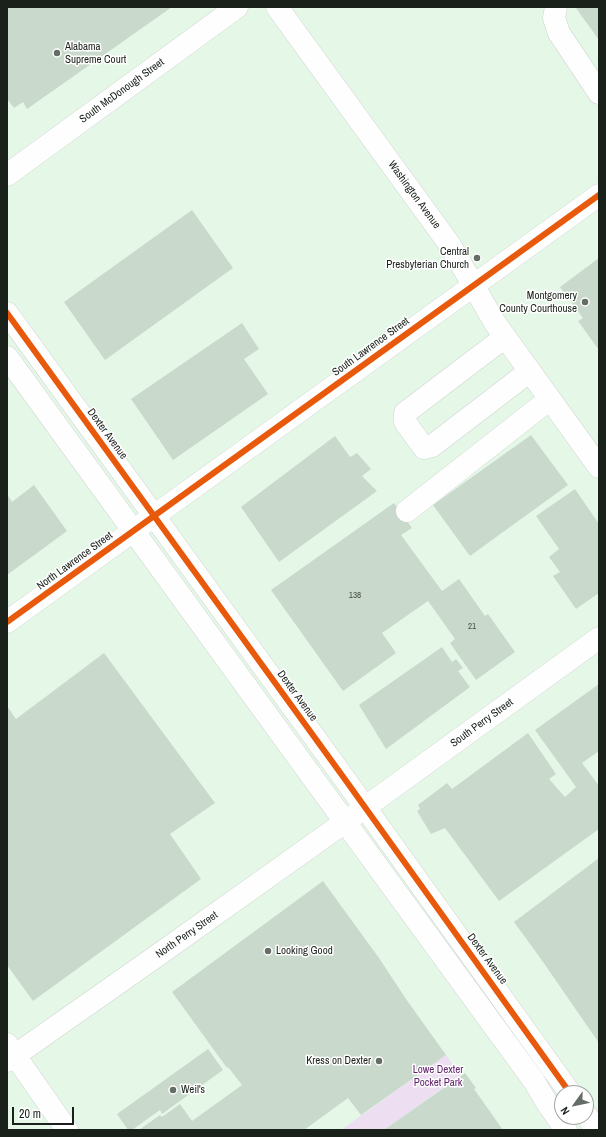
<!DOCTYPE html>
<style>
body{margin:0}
#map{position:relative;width:606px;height:1137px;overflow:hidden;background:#f2faf3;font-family:"Archivo Narrow",sans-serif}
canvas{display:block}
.frame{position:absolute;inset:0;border:8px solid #1a211b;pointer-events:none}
.north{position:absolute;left:554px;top:1085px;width:40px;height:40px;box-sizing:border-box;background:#fff;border:1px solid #a3a6a4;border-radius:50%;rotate:237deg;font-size:11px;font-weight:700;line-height:16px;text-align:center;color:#1a211b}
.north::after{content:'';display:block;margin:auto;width:14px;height:18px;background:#666d67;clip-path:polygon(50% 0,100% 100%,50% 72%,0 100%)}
.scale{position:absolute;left:12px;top:1107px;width:62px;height:18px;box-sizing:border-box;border:2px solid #1a211b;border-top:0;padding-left:5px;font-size:12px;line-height:14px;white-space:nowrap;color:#1a211b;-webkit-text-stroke:3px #fff;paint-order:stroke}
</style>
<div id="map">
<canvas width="606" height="1137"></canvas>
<div class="frame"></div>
<div class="north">N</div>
<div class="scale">20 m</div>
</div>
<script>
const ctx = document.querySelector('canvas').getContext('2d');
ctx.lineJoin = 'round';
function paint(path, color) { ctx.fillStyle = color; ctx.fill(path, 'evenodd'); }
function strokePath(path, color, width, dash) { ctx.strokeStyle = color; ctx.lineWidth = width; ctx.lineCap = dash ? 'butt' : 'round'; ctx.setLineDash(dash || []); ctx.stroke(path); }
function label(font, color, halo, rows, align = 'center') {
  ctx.font = font + ' "Archivo Narrow",sans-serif'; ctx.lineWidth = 3; ctx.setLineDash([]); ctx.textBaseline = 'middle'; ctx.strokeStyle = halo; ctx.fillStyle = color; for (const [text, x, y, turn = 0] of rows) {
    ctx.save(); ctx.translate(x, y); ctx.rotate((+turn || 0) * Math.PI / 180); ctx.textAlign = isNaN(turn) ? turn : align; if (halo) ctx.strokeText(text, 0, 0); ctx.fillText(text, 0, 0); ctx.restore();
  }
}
paint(new Path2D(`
 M 7,7 L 599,7 L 599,1130 L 7,1130 ZM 562,1093 L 586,1093 L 586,1117 L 562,1117 Z`), '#e5f8e8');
paint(new Path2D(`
 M 446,1055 L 461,1075 L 384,1130 L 341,1130 Z`), '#eddef1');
paint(new Path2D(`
 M 7,7 L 172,7 L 27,109 L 23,102 L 14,108 L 7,99 Z
 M 577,7 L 599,7 L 599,40 L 576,8 Z
 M 192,210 L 233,268 L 105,360 L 64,302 Z
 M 599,258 L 599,350 L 578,321 L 583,318 L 560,287 Z
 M 242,323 L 259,349 L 244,359 L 268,394 L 173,460 L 131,399 Z
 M 531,435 L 568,485 L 470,556 L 433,505 Z
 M 335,436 L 350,457 L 357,453 L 371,469 L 362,476 L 377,491 L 279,562 L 241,507 Z
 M 34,485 L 67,531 L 7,575 L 7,494 L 12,502 Z
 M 575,489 L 599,524 L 599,593 L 576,609 L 553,576 L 560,572 L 549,557 L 559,549 L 536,516 Z
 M 394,503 L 412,528 L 401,535 L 442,591 L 459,579 L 485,616 L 488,614 L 515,652 L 476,680 L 450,643 L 455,639 L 428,601 L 382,633 L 396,653 L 343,691 L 271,590 Z
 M 442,647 L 452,662 L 456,659 L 463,668 L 458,671 L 470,687 L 386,749 L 359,705 Z
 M 104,653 L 215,803 L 170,834 L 201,879 L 33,1001 L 7,965 L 7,706 L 16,719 Z
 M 599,684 L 599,751 L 582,763 L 599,786 L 599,829 L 499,901 L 445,828 L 431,834 L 417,811 L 420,809 L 418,805 L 447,783 L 452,789 L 528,733 L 556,774 L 549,779 L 565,797 L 576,787 L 535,730 Z
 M 599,858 L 599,1043 L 541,959 L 514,922 Z
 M 323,881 L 379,958 L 406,999 L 446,1055 L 361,1115 L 348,1098 L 304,1130 L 139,1130 L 160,1115 L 162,1117 L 180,1104 L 192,1121 L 242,1085 L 228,1067 L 227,1068 L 172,992 Z
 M 208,1049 L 223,1070 L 162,1114 L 160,1110 L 132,1130 L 128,1130 L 117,1114 Z
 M 465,1073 L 476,1088 L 474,1089 L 503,1130 L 384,1130 Z`), '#c9dacc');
const minor = new Path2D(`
 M 277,7 L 450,245 L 495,323 L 599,467
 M 556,7 L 554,18 L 559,33 L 599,93
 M 7,175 L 237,7
 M 7,313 L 344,778 L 570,1093
 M 505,337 L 405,413 L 405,422 L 424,448 L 432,446 L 530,371
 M 7,357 L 305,767 L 534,1081 L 547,1103 L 566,1130
 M 407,511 L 550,399
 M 7,622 L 599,195
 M 7,1044 L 67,1130
 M 586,1115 L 597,1130`);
const major = new Path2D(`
 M 7,1061 L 151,960 L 345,822 L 599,638`);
strokePath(minor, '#ced5cf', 23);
strokePath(major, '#ced5cf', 23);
strokePath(minor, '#fdfefd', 22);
strokePath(major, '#fdfefd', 22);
strokePath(new Path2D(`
 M 7,313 L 344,778 L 570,1093
 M 7,622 L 599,195`), '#e8590c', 6);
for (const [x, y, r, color] of [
 [57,53,4,"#666d67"],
 [477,258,4,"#666d67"],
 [585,302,4,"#666d67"],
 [268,951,4,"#666d67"],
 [379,1061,4,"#666d67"],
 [173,1090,4,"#666d67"]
]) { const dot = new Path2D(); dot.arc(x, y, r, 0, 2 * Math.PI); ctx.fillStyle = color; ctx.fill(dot); strokePath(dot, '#fff', 1.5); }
label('9px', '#464f47', null, [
 ["138",355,596],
 ["21",472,627]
]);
label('11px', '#1a211b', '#fff', [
 ["Alabama",65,47],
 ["Supreme Court",65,60],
 ["Central",469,252,"right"],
 ["Presbyterian Church",469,265,"right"],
 ["Montgomery",577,296,"right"],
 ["County Courthouse",577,309,"right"],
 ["Looking Good",276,951],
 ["Kress on Dexter",371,1061,"right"],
 ["Weil's",181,1090]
], 'left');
label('11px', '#1a211b', '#fff', [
 ["South McDonough Street",122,91,-36],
 ["Washington Avenue",414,195,54],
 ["South Lawrence Street",371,347,-36],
 ["Dexter Avenue",107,434,54],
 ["North Lawrence Street",75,561,-36],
 ["Dexter Avenue",297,696,54],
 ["South Perry Street",482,723,-36],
 ["North Perry Street",187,935,-35],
 ["Dexter Avenue",487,959,54]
]);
label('11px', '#62246d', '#fff', [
 ["Lowe Dexter",438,1070],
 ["Pocket Park",438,1083]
]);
</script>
